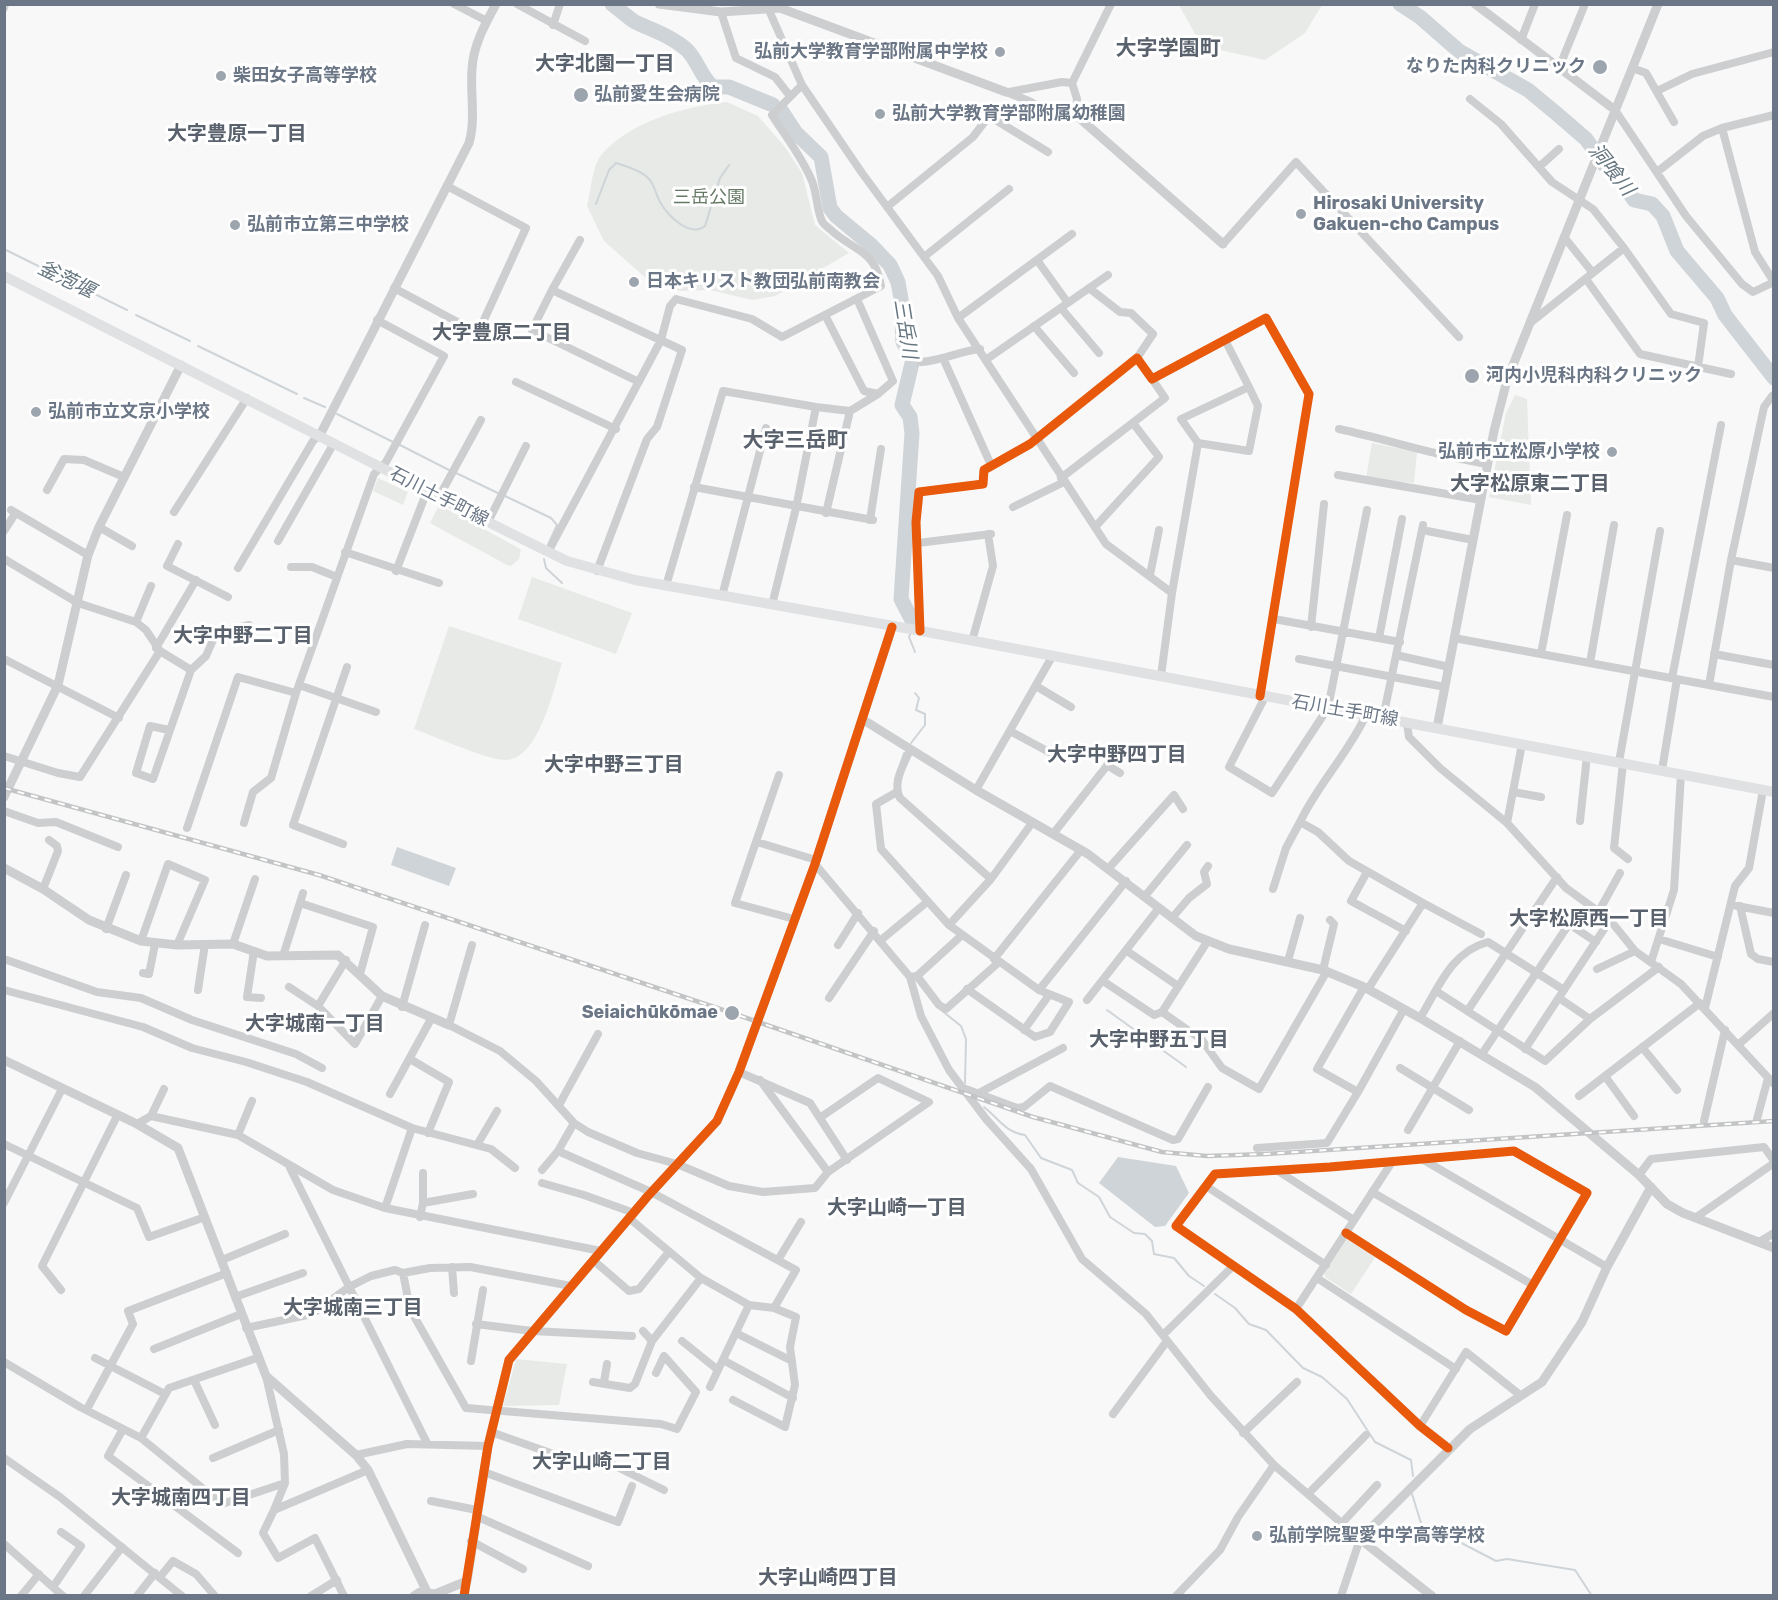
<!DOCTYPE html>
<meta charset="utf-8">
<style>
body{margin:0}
#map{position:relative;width:1778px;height:1600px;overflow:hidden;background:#f8f8f8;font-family:Rubik,sans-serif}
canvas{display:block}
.frame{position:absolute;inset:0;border:6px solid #6b7786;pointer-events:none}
</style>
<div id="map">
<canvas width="1778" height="1600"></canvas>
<div class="frame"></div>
</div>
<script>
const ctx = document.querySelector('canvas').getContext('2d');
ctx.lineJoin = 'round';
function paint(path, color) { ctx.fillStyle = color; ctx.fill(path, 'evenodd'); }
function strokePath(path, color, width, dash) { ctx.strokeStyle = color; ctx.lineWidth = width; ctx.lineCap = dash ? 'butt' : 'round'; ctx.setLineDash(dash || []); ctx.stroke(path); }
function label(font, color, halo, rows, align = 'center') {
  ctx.font = font + ' Rubik,"Noto Sans JP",sans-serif'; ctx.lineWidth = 6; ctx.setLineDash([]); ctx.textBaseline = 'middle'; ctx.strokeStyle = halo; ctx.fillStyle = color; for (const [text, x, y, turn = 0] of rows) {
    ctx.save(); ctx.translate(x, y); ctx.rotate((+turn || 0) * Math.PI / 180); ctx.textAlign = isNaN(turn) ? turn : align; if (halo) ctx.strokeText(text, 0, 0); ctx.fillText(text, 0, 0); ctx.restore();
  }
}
paint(new Path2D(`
 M 1179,5 L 1322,5 L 1305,33 L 1265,60 L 1220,50 L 1195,34 Z
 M 727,102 L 758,116 L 785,147 L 802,173 L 815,225 L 849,253 L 775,296 L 752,300 L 710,290 L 680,291 L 648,280 L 604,241 L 587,206 C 591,191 592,164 603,153 C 632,121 686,106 727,102 Z
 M 1515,395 L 1527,399 L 1531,505 L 1489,497 L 1506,413 Z
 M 1372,443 L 1417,452 L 1414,483 L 1366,478 Z
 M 378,478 L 408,492 L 403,505 L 373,491 Z
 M 439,505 L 517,547 L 521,550 L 519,559 L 511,566 L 507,565 L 430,523 Z
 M 532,577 L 632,613 L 616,654 L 518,619 Z
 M 449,626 L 562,663 C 554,688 539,758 507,760 C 489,761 434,736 414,729 Z
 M 1346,1239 L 1376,1256 L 1351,1294 L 1325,1277 L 1324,1273 Z
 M 516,1359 L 567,1364 L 559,1405 L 503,1406 Z`), '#e7eae6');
paint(new Path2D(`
 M 397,847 L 456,868 L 449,886 L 391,865 Z
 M 1118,1157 L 1176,1166 L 1189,1193 L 1165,1226 L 1155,1227 L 1099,1183 Z`), '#cfd4d8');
strokePath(new Path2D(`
 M 596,204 L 609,170 L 616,163 C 627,167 638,169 647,177 C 655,184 655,193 660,202 C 668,216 690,238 705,226 L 720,178 L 729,165
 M 4,249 L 127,310
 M 136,315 L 190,341
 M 198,346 L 297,394
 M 304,398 L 325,407
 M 337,414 L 393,442
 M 398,444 L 449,470
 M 456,473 L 500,494
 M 505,496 L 551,518 L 557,525 L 548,545
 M 544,559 L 546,568 L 562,583
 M 911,632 L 909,637 L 915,652
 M 911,743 L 925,725 L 925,714 L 916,710 L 919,698 L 915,693
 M 895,780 L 904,753
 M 936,1006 L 961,1026 L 966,1039 L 965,1083
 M 1107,1010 L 1186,1067
 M 984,1107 C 999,1119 1005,1132 1025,1135 L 1041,1158 L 1072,1170 L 1078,1183 L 1099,1197 L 1110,1217 L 1134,1233 L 1145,1234 L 1152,1241 L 1154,1254 L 1174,1258 L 1189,1276 L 1204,1286
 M 1215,1294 L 1235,1308 L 1249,1324 L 1266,1330 L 1303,1368 L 1322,1377 L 1347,1399 L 1375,1442 L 1411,1460 L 1413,1476
 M 1412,1494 L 1425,1536 L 1446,1535 L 1496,1561 L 1507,1559 L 1575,1570 L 1592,1596`), '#cfd4d8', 2);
strokePath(new Path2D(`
 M 612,4 C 620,10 627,17 635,22 C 652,30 671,36 686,49 C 698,60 700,76 713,87 L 729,87 L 773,105
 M 1400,4 L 1420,17 L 1459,51 L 1528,90 L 1557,114 L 1586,139 L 1606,167 L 1618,175 L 1634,200 L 1652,204 L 1663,216 L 1677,251 L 1717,298 L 1725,315 L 1774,378
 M 781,110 L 796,133 L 821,157 L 830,208 L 836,216 L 871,245 L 890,265 L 898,282 L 901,299 L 903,342 L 913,359 L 902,405 L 910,417 L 912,433 L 901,599 L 913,622`), '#cfd4d8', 15);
strokePath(new Path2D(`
 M 454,4 L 487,21
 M 517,4 L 585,41
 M 4,8 L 5,4
 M 768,8 L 802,85 L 862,173 L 938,276 L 958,318 L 1106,544 L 1172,593 L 1161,676
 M 721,12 L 736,58 L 775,77 L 790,96
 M 553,25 L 560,4
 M 1521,40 L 1535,4
 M 1559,68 L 1585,4
 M 1632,68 L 1646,73 L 1674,122
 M 1657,91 L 1692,74 L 1774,52
 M 1006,92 L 1029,101 L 1058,118 L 1076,115 L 1077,99 L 1072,83 L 1111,4
 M 1009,92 L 1062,82 L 1072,83
 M 1470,99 L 1501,124 L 1552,182 L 1593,209 L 1624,248 L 1671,314 L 1704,323 L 1698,367
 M 1615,110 L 1686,216 L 1742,284 L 1753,292 L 1774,282
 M 1774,115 L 1722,128 L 1755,252 L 1774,282
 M 1539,167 L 1559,149
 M 1657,172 L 1703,136 L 1722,128
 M 887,207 L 973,137 L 989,116 L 1048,152
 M 1564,237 L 1593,273
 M 580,240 L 552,290 L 682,350 L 657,427 L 647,439 L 597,571
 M 1223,244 L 1296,162 L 1459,337
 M 924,257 L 1009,189
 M 1037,260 L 1068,303
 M 1586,279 L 1640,354 L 1731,374
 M 394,288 L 478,333 L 526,228 L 447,186
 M 1089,288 L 1120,312 L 1131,313 L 1153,334 L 1137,358
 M 552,290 L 532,330 L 639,382
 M 1061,308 L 1099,353
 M 825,315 L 864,391 L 878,394
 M 958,318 L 1072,234
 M 1530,323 L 1624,248
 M 1034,326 L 1074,373
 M 1225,340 L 1249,387
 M 943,358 L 991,465
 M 987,359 L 1108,275
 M 921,362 C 941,361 960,351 980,349
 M 516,382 L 616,429
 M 1249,387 L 1258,406 L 1249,451 L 1198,443 L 1181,419 Z
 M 816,407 L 850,411 L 878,394 L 893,381 L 857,299
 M 1339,429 C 1390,440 1437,456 1488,464
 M 1338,475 L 1481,500
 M 1061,478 L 1165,398 L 1152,379
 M 694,487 L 873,520
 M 47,490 L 64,459 L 84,460 L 124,477
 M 439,497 L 481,420
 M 1013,507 L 1064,482
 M 11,510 L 88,555
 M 174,512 L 247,398
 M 826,513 L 850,411
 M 870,520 L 881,449
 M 488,522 L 526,446
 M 99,527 L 132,546
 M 1095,527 L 1159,457 L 1133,423
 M 1422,530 L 1473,540
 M 4,531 L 13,517
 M 278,541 L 334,443
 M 918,543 L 991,534
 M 178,544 L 167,566 L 228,597
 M 345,552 L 439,583
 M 548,552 L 661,340 L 670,306 L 676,299 L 752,319 L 782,337 L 881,286 C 875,250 856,252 832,231 C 829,228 823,224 822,221 C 817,212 817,193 812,181 C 802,157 786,137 772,115 L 802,85
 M 4,559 L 78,603 L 136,622 L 146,630 L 160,651 L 191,670 L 206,656 L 216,633 L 249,625
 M 1731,560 L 1774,568
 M 291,567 L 312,567 L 337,577
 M 238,568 L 313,441 L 320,435
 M 396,571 L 427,491
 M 1150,575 L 1159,530
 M 666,586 L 723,391 L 816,407 L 796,508 L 772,605
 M 1172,593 L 1198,443
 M 722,596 L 766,428
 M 1274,619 L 1400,642
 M 136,622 L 151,586
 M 1311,627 L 1324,504
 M 920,631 L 916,522 L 919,492 L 983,484 L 984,470 L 1030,444 L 1137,358 L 1152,379 L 1266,318 L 1309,394 L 1260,696
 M 1379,638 L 1402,519
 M 1454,638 L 1774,697
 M 972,641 L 993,566 L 988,534
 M 156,648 L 196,580
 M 1541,654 L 1567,515
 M 1714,654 L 1774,665
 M 1396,655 L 1449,667
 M 4,659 L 119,718
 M 1299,659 L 1445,687
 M 1590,663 L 1614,525
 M 1672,678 L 1721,425
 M 299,685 L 376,712
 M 1709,685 L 1731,560 L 1764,407 L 1772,396
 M 1036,686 L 1071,707
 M 1265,697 L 1229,767 L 1272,793 L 1328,708 L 1367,510
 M 1366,715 C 1348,754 1318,784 1300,822 L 1318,832 L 1349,861 L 1423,903 L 1368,989
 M 1383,718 L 1423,525
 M 1407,723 L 1409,737 L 1440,768 L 1507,823 L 1566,888 L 1610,920 L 1635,951 L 1681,984 L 1774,1084
 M 169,730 L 150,726 L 136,773 L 153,779 L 191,670
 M 1010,731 L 1049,752
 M 910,750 C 904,764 892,783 900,798 L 991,879
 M 4,756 L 58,773 L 80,777 L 160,651
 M 1619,762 L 1660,531
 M 1623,763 L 1614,848 L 1628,859
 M 1107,765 L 1120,773
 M 1662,770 L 1677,679
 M 779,775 L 735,903 L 794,919
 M 976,790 L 1053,655
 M 897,792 L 876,804 L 881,849 L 949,925 L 991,879 L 1032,823
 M 1513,792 L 1541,797
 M 4,811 L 38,823 L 56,822 L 118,847
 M 1580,821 L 1587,756
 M 244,823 L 253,792 L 271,778 L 296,693
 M 1507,823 L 1522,744
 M 187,828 L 238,677 L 296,693 L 374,474 L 386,462 L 444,356 L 377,320
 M 1053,834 L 1117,753
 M 757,842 L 816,860
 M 343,844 L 293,825 L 347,667
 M 815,864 L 910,977 L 921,1016 L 949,1070 L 986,1119 L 1031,1169 L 1082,1259 L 1146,1314 L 1211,1396 L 1274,1465 L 1360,1539 L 1341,1596
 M 1108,869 L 1174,795 L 1183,809
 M 1367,872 L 1351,901 L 1406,931
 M 43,889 L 58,851 L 57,846 L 49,840
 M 1273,889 L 1286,848 L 1300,822
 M 1145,896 L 1187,845
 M 300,903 L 373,927 L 360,974
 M 1423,903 L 1481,934
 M 1737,906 L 1774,913
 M 1740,906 L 1751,954 L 1758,959 L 1774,962
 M 1599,911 L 1620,873
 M 1172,918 L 1189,898 L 1207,884 L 1204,872 L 1208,866
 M 949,925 L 1039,990 L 1069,1002 L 1050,1032 L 1035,1037 L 967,989
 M 106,929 L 126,875
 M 1659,939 L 1718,957
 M 881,940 L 927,902
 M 141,941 L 168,864 L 205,880 L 177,945
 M 1207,942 L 1162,1012 L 1202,1040 L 1222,1068 L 1259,1089 L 1327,971
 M 233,944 L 255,879
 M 472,945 L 449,1025 L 500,1051 L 536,1081 L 574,1123 L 588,1132 L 637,1153 L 677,1164 L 729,1186 L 763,1192 L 815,1188 L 828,1172
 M 838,945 L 858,913
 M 254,951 L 247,997 L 261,998
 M 1127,951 L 1178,986
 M 283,956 L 303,893
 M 4,959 L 97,992 L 141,998 L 192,1020 L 296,1054 L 322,1068
 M 994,959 L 1081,850
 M 1288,961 L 1300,918
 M 1651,962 L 1674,890 L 1681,774
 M 1597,969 L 1635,951
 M 1323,970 L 1334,924 L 1330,920
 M 143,973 L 149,974 L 155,944
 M 917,976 L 961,936
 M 910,977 L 917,976 L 939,1005 L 946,1009 L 998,963
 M 1103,981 L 1154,1015 L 1162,1012
 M 289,987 L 318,1006 L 355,1044 L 382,996
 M 1364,987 L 1317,1069 L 1358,1092 L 1404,1009
 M 4,990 L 143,1027 L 192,1048 L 246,1062 L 307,1082 L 412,1128 L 491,1149 L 515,1168
 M 198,990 L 205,944
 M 1039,990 L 1126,881
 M 1436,991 L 1545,1061 L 1590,1019 L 1659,967
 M 829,998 L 874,931
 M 1559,998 L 1590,1019
 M 1087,1000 L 1159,908
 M 318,1006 L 346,960
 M 402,1007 L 425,925
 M 1705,1008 L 1735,886 L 1749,868 L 1763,790
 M 1468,1010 L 1557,877
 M 1420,1018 C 1439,987 1451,952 1488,942 L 1564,990
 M 1024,1030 L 1049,995
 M 1738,1045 L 1774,1013
 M 1642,1047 L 1677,1090
 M 1525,1049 L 1610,920
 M 1482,1054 L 1569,924 L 1596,942
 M 410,1059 L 449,1082 L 428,1133
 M 1400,1068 L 1469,1110
 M 739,1072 L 810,1103 L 847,1160
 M 1605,1076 L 1634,1116
 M 760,1080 L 828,1172 L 929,1102 L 878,1078 L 821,1117
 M 963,1088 L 1017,1108 L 1024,1107 L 1050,1086 L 1173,1140 L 1178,1139 L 1208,1087
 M 979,1093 L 1063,1048
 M 390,1094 L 431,1019
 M 1579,1096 L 1700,1003
 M 559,1105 L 598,1034
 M 151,1116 L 164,1089
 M 1757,1119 L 1768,1078
 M 1704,1121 L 1725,1030
 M 574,1123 L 558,1151 L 651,1192 L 796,1270 L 774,1308
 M 137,1124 L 151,1116 L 238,1135 L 333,1190 L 385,1208 L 601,1251
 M 1408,1130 L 1460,1041
 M 238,1135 L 252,1101
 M 4,1144 L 137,1208 L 149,1237 L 205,1217
 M 477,1145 L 497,1111
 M 1257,1148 L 1327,1143 L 1358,1092
 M 1422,1159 L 1607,1267
 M 290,1168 L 427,1443
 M 542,1170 L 558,1151
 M 1278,1171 L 1354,1220
 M 1639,1175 L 1651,1159 L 1764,1147 L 1774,1161
 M 542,1183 L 584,1195 L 634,1213
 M 1206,1186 L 1326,1265
 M 1372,1192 L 1533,1285
 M 4,1203 L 62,1089
 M 423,1203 L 473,1194
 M 385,1208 L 412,1128
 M 420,1217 L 423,1203 L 423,1173
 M 629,1218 L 701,1278 L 749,1305 L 774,1308 L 796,1317 L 790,1347 L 795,1385 L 785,1427 L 733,1400
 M 1695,1218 L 1774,1163
 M 1346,1233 L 1466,1310 L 1506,1331 L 1587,1193 L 1514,1151 L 1330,1167 L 1215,1174 L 1176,1226 L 1296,1309 L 1420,1426 L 1448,1448
 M 1759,1242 L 1774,1233
 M 222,1260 L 285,1234
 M 593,1260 L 629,1291 L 639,1289 L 668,1253
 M 778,1260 L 801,1222
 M 452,1267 L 454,1293
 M 403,1273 L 410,1309 L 466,1408 L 661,1424 L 677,1429 L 696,1392 L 664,1356 L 656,1373
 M 1317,1278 L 1456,1369
 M 61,1290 L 42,1266 L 117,1116
 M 235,1297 L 303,1273
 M 1296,1309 L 1392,1162
 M 476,1324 L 532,1331 L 632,1336
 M 246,1328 L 312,1314 L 349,1287 L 371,1276 L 395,1270 L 403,1273 L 430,1268 L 470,1267 L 571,1286
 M 643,1331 L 652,1341
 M 736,1333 L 792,1361
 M 1163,1335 L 1232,1267
 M 682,1341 L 718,1370 L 749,1305
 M 154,1349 L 241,1314
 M 95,1358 L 165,1394
 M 723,1360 L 793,1398
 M 471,1361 L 483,1290
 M 4,1362 L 80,1407 L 141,1438 L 222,1504 L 285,1483 L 284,1454 L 266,1376
 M 194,1380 L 215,1425
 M 593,1382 L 630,1388 L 635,1384 L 652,1341 L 701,1278
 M 604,1382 L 607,1364
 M 710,1387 L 718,1370
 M 87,1409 L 133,1324 L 128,1311 L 227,1273
 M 1113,1414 L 1167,1341
 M 1420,1426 L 1466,1352 L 1520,1395
 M 123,1429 L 108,1456 L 238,1553
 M 491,1432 L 559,1456 L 605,1461 L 664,1490
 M 1243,1433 L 1297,1382
 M 141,1438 L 169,1388 L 257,1358
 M 356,1455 L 407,1444 L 488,1446
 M 4,1458 L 60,1497 L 182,1596
 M 213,1458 L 279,1430
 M 484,1472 L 618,1522 L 632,1486
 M 1308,1494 L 1366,1435
 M 431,1501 L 477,1510
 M 274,1510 L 285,1483
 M 476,1516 L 588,1566
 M 1342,1523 L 1377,1485
 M 471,1541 L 523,1569
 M 4,1544 L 63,1596
 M 160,1577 L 173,1561 L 196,1574 L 215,1596
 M 53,1587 L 81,1546 L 61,1532
 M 21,1596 L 39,1574
 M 84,1596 L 122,1547
 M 137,1596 L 155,1573
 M 311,1596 L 337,1580
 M 344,1596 L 315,1538 L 278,1558 L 263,1533 L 274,1510 L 368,1470
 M 464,1596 L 467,1581
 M 1176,1596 L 1220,1550 L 1238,1517 L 1274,1465`), '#cdcecf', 8);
strokePath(new Path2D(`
 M 659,4 L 721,12 L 780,8 L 1006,92
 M 1475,4 L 1615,110
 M 1076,115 L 1223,244
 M 320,435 L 469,143 C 476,119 470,94 472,69 C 473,46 485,24 496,4
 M 862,719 L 976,790 L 1088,854 L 1196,936 L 1229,949 L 1323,970 L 1364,987 L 1420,1018 L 1535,1087 L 1639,1175 L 1667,1204 L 1683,1213 L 1774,1248
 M 1437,728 L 1494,431 L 1507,380 L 1658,4
 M 4,797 L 58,685 L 88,555 L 99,527 L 181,365
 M 4,868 L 43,889 L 89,920 L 141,941 L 177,945 L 233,944 L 267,956 L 338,955 L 382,996 L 449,1025
 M 4,1060 L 137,1124 L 178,1148 L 266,1376 L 356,1455 L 368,1470 L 429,1596
 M 414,1596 L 420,1592 L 435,1594 L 467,1581 L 488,1446 L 509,1360 L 647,1197 L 717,1121 L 739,1072 L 815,864 L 892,627
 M 1432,1596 L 1360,1539 L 1470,1429 L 1542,1382 L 1582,1322 L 1607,1267 L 1651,1187`), '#cdcecf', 9);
strokePath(new Path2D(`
 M 4,276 L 508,532 L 567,561 L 635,580 L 916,630 L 1774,792`), '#e0e1e2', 10);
const rail = new Path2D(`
 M 4,788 L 319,875 L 732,1013 L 1033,1117 L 1162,1152 L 1207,1156 L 1266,1154 L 1774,1121`);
strokePath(rail, '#c3c4c5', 4.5);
strokePath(rail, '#fff', 2, [7]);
strokePath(new Path2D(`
 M 920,631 L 916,522 L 919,492 L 983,484 L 984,470 L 1030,444 L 1137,358 L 1152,379 L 1266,318 L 1309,394 L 1260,696
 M 1346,1233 L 1466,1310 L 1506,1331 L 1587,1193 L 1514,1151 L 1330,1167 L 1215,1174 L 1176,1226 L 1296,1309 L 1420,1426 L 1448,1448
 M 464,1596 L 488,1446 L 509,1360 L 647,1197 L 717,1121 L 739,1072 L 815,864 L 892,627`), '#e8590c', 9);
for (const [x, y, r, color] of [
 [1000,52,6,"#9ca4ae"],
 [1600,67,8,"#9ca4ae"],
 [221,76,6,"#9ca4ae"],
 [581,95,8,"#9ca4ae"],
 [880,114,6,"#9ca4ae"],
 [1301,214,6,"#9ca4ae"],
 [235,225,6,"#9ca4ae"],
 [634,282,6,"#9ca4ae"],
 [1472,376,8,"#9ca4ae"],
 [36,412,6,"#9ca4ae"],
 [1612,452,6,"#9ca4ae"],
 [732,1013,8,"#9ca4ae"],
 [1257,1536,6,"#9ca4ae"]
]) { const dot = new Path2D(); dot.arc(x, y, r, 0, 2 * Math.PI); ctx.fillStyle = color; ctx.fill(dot); strokePath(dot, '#fff', 2); }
label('bold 18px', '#6b7786', '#fff', [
 ["弘前大学教育学部附属中学校",988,52,"right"],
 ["なりた内科クリニック",1586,67,"right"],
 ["柴田女子高等学校",233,76],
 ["弘前愛生会病院",594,95],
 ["弘前大学教育学部附属幼稚園",892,114],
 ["Hirosaki University",1313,204],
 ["Gakuen-cho Campus",1313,225],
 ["弘前市立第三中学校",247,225],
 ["日本キリスト教団弘前南教会",646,282],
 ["河内小児科内科クリニック",1486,376],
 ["弘前市立文京小学校",48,412],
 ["弘前市立松原小学校",1600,452,"right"],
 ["Seiaichūkōmae",718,1013,"right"],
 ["弘前学院聖愛中学高等学校",1269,1536]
], 'left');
label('18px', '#667965', '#fff', [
 ["三岳公園",709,198]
]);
label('18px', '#6b7786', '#fff', [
 ["石川土手町線",439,497,27],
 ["石川土手町線",1345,711,10]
]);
label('bold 20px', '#58616c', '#fff', [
 ["大字北園一丁目",605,64],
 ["大字豊原一丁目",237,134],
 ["大字豊原二丁目",502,333],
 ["大字松原東二丁目",1530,484],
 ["大字中野二丁目",243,636],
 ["大字中野四丁目",1117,755],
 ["大字中野三丁目",614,765],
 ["大字松原西一丁目",1589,919],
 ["大字城南一丁目",315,1024],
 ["大字中野五丁目",1159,1040],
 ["大字山崎一丁目",897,1208],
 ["大字城南三丁目",353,1308],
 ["大字山崎二丁目",602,1462],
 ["大字城南四丁目",181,1498],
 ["大字山崎四丁目",828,1578]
]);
label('italic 20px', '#677781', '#fff', [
 ["洞喰川",1611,170,51],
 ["釜萢堰",66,280,26],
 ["三岳川",905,329,81]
]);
label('bold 21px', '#58616c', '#fff', [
 ["大字学園町",1168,49],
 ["大字三岳町",795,441]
]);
</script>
